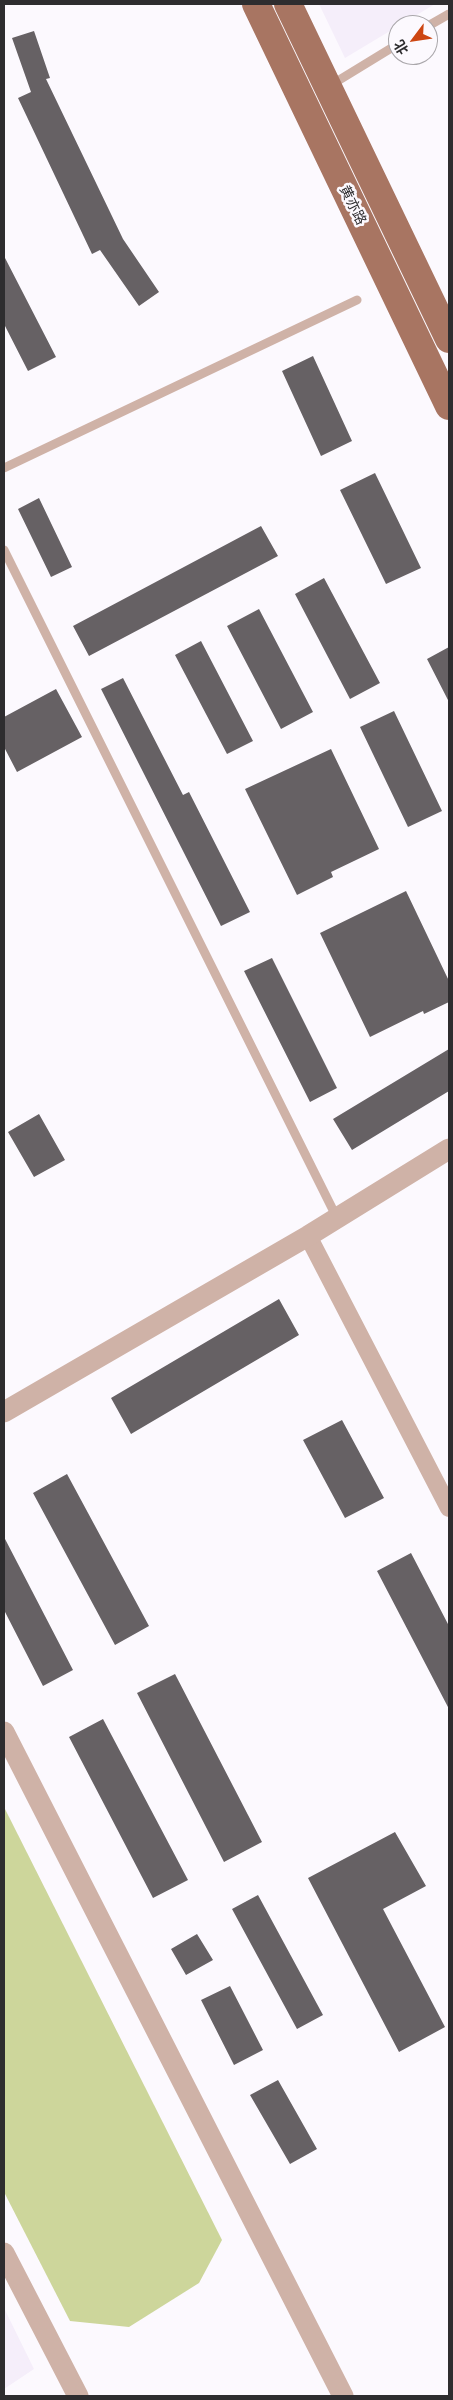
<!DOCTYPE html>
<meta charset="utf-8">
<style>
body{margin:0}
#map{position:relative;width:453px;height:2400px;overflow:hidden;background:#fcf9fe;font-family:Ubuntu,"Noto Sans SC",sans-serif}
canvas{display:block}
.frame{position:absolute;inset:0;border:5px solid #2e2d2f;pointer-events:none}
.north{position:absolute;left:388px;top:15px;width:50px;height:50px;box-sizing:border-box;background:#fcf9fe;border:1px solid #aaa7ab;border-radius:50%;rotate:239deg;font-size:14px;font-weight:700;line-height:20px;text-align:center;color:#2e2d2f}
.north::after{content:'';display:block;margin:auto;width:18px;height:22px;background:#cd4612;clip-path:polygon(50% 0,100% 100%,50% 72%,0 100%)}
</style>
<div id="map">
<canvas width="453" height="2400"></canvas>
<div class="frame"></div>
<div class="north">北</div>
</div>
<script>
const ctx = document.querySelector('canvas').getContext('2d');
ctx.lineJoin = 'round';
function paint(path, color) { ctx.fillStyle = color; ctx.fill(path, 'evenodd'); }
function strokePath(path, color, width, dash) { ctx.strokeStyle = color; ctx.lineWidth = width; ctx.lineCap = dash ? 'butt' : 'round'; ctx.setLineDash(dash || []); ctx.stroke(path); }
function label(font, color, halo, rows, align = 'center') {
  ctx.font = font + ' Ubuntu,"Noto Sans SC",sans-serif'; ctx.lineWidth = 5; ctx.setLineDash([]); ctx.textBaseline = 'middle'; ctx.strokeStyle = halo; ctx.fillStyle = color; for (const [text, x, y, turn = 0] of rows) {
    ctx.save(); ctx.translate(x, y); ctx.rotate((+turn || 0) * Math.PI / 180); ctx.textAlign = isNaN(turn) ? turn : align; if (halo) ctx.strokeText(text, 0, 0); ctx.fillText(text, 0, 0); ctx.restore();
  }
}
paint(new Path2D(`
 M 319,4 L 435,4 L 345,58 Z
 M 4,2308 L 34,2369 L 4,2389 Z`), '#f5eefa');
paint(new Path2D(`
 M 4,1807 L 222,2240 L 199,2283 L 129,2327 L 70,2321 L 4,2192 Z`), '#cdd69b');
paint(new Path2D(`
 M 34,31 L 50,78 L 46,79 L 123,239 L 159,292 L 139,306 L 100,250 L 92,254 L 18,98 L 31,92 L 12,38 Z
 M 4,256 L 56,357 L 28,371 L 4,324 Z
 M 313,356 L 352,441 L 321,456 L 282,371 Z
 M 375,473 L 421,568 L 386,584 L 340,490 Z
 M 39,498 L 72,567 L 51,577 L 18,509 Z
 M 261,526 L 278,556 L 89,656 L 73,626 Z
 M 324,578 L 380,683 L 350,699 L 295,594 Z
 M 259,609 L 313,712 L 281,729 L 227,626 Z
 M 201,641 L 253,741 L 227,754 L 175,655 Z
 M 449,647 L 449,702 L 427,659 Z
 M 123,678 L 183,795 L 189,792 L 250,912 L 221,926 L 101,689 Z
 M 56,689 L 82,737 L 17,772 L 4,747 L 4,717 Z
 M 394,711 L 442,811 L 408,827 L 360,727 Z
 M 331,749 L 379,849 L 331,872 L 333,877 L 297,895 L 245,789 Z
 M 406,891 L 449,981 L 449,1002 L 424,1014 L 423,1011 L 370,1037 L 320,933 Z
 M 272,958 L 337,1088 L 310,1102 L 244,971 Z
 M 449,1049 L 449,1091 L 352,1150 L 333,1119 Z
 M 39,1114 L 65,1160 L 34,1177 L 8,1132 Z
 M 279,1299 L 299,1335 L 131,1434 L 111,1398 Z
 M 342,1420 L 384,1498 L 345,1518 L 303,1440 Z
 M 67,1474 L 149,1626 L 115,1645 L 33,1493 Z
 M 4,1537 L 73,1670 L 43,1686 L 4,1610 Z
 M 411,1553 L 449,1626 L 449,1709 L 377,1571 Z
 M 175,1674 L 262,1842 L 224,1862 L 137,1693 Z
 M 103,1719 L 188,1880 L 153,1898 L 69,1737 Z
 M 395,1832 L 426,1886 L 383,1909 L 445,2027 L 399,2052 L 308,1878 Z
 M 258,1895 L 323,2015 L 297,2029 L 232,1909 Z
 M 197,1934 L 213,1960 L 186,1975 L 171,1949 Z
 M 230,1986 L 263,2050 L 234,2065 L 201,2000 Z
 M 278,2080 L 317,2149 L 290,2164 L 250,2095 Z`), '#666164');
strokePath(new Path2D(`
 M 428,26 L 449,14
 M 331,85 L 398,44
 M 4,468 L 357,300
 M 4,550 L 337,1218`), '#cfb2a7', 9);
strokePath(new Path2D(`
 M 308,1236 L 449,1508`), '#cfb2a7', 18);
strokePath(new Path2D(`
 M 4,1412 L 308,1236 L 449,1149
 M 4,1732 L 343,2396
 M 4,2253 L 78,2396`), '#cfb2a7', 21);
strokePath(new Path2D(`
 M 256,4 L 449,406
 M 288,4 L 449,339`), '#a87562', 28);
label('14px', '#2e2d2f', '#fcf9fe', [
 ["黄亦路",353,205,64]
]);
</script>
